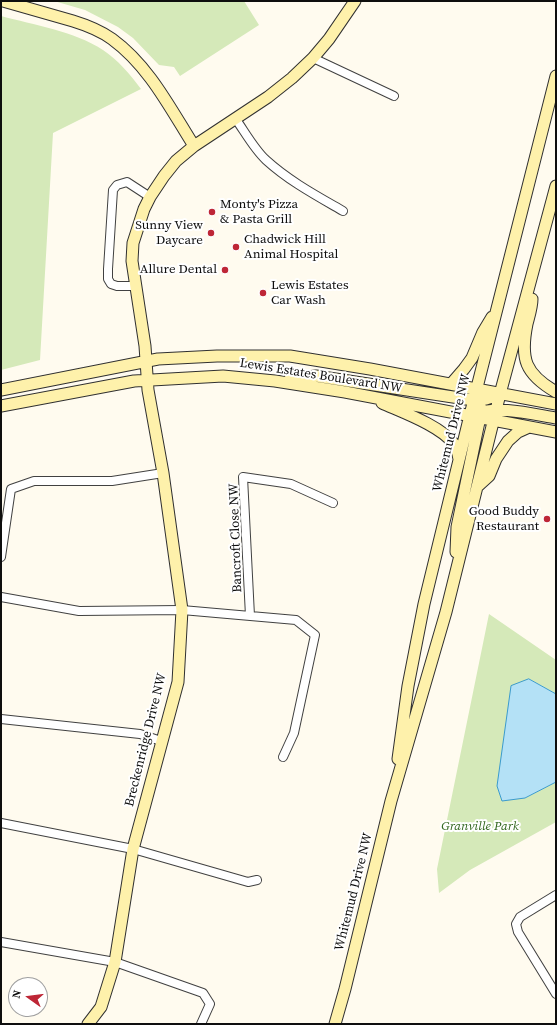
<!DOCTYPE html>
<style>
body{margin:0}
#map{position:relative;width:557px;height:1025px;overflow:hidden;background:#fffbef;font-family:"Source Serif 4",serif}
canvas{display:block}
.frame{position:absolute;inset:0;border:2px solid #0e0e0e;pointer-events:none}
.north{position:absolute;left:8px;top:977px;width:40px;height:40px;box-sizing:border-box;background:#fff;border:1px solid #9f9f9f;border-radius:50%;rotate:284deg;font-size:11px;font-weight:700;line-height:16px;text-align:center;color:#0e0e0e}
.north::after{content:'';display:block;margin:auto;width:14px;height:18px;background:#be2636;clip-path:polygon(50% 0,100% 100%,50% 72%,0 100%)}
</style>
<div id="map">
<canvas width="557" height="1025"></canvas>
<div class="frame"></div>
<div class="north">N</div>
</div>
<script>
const ctx = document.querySelector('canvas').getContext('2d');
ctx.lineJoin = 'round';
function paint(path, color) { ctx.fillStyle = color; ctx.fill(path, 'evenodd'); }
function strokePath(path, color, width, dash) { ctx.strokeStyle = color; ctx.lineWidth = width; ctx.lineCap = dash ? 'butt' : 'round'; ctx.setLineDash(dash || []); ctx.stroke(path); }
function label(font, color, halo, rows, align = 'center') {
  ctx.font = font + ' "Source Serif 4",serif'; ctx.lineWidth = 4; ctx.setLineDash([]); ctx.textBaseline = 'middle'; ctx.strokeStyle = halo; ctx.fillStyle = color; for (const [text, x, y, turn = 0] of rows) {
    ctx.save(); ctx.translate(x, y); ctx.rotate((+turn || 0) * Math.PI / 180); ctx.textAlign = isNaN(turn) ? turn : align; if (halo) ctx.strokeText(text, 0, 0); ctx.fillText(text, 0, 0); ctx.restore();
  }
}
paint(new Path2D(`
 M 54,1 L 244,1 L 259,25 L 180,76 L 174,67 L 159,65 L 133,38 L 118,27 L 85,10 Z
 M 1,16 C 34,25 74,31 103,50 C 118,60 130,74 141,89 L 53,133 L 40,360 L 1,370 Z
 M 489,614 L 556,660 L 556,694 L 529,679 L 525,798 L 556,782 L 556,822 L 470,870 L 439,893 L 437,869 Z`), '#d5e9b9');
const water = new Path2D(`
 M 529,679 L 556,694 L 556,782 L 525,798 L 502,801 L 497,786 L 511,686 Z`);
paint(water, '#b4e1f6');
strokePath(water, '#3b9bcd', 1);
const street = new Path2D(`
 M 313,58 L 394,96
 M 235,118 C 245,132 254,149 266,160 C 289,181 317,196 343,211
 M 135,286 L 117,286 L 111,284 L 108,279 L 108,269 L 113,190 L 117,185 L 127,182 L 150,197
 M 1,557 L 11,489 L 34,481 L 112,481 L 163,473
 M 1,597 L 79,611 L 182,610 L 296,620 L 315,635 L 294,733 L 283,757
 M 250,616 L 243,477 L 291,484 L 333,503
 M 1,719 L 140,734 L 161,741
 M 1,823 L 133,849 L 248,882 L 257,880
 M 556,895 L 520,917 L 516,924 L 518,932 L 556,994
 M 1,942 L 115,962 L 203,993 L 210,1004 L 201,1024`);
const secondary = new Path2D(`
 M 3,1 L 73,21 C 86,25 101,31 112,39 C 149,66 170,108 194,146
 M 532,299 C 532,307 529,316 527,324 C 520,359 525,374 556,392
 M 290,379 L 316,376 L 329,378 L 466,399 L 486,399 L 498,395
 M 451,384 L 464,369 L 472,358 L 483,332 L 492,317
 M 1,390 L 158,359 L 217,356 L 290,356 L 370,369 L 556,404
 M 382,403 C 402,412 441,426 454,444 C 457,448 458,454 459,459
 M 1,406 L 134,381 L 223,376 L 275,381 L 345,392 L 556,432
 M 474,414 C 497,405 532,414 556,418
 M 478,486 L 489,476 L 496,459 L 508,441 L 518,432 L 529,427
 M 456,552 L 457,527 L 480,417 L 480,399 L 478,393
 M 398,759 L 408,686 L 424,604 L 470,415 L 556,76
 M 88,1024 L 101,1007 L 115,962 L 133,849 L 178,682 L 182,610 L 163,473 L 148,390 L 145,346 L 132,261 L 133,243 L 144,209 L 150,197 L 164,176 L 176,161 L 194,146 L 268,97 L 292,78 L 313,58 L 329,39 L 355,1
 M 335,1024 L 345,989 L 391,801 L 446,612 L 500,394 L 556,186`);
strokePath(street, '#414141', 10);
strokePath(secondary, '#303030', 13);
strokePath(street, '#fff', 8);
strokePath(secondary, '#fef1ab', 11);
for (const [x, y, r, color] of [
 [212,212,4,"#be2636"],
 [211,233,4,"#be2636"],
 [236,247,4,"#be2636"],
 [225,270,4,"#be2636"],
 [263,293,4,"#be2636"],
 [547,519,4,"#be2636"]
]) { const dot = new Path2D(); dot.arc(x, y, r, 0, 2 * Math.PI); ctx.fillStyle = color; ctx.fill(dot); strokePath(dot, '#fff', 1.5); }
label('13px', '#0e0e0e', '#fff', [
 ["Monty's Pizza",220,205],
 ["& Pasta Grill",220,220],
 ["Sunny View",203,226,"right"],
 ["Daycare",203,241,"right"],
 ["Chadwick Hill",244,240],
 ["Animal Hospital",244,255],
 ["Allure Dental",217,270,"right"],
 ["Lewis Estates",271,286],
 ["Car Wash",271,301],
 ["Good Buddy",539,512,"right"],
 ["Restaurant",539,527,"right"]
], 'left');
label('13px', '#0e0e0e', '#fff', [
 ["Lewis Estates Boulevard NW",321,376,9],
 ["Whitemud Drive NW",452,433,-76],
 ["Bancroft Close NW",236,538,-92],
 ["Breckenridge Drive NW",146,740,-76],
 ["Whitemud Drive NW",354,892,-76]
]);
label('italic 13px', '#31661e', '#fff', [
 ["Granville Park",480,827]
]);
</script>
